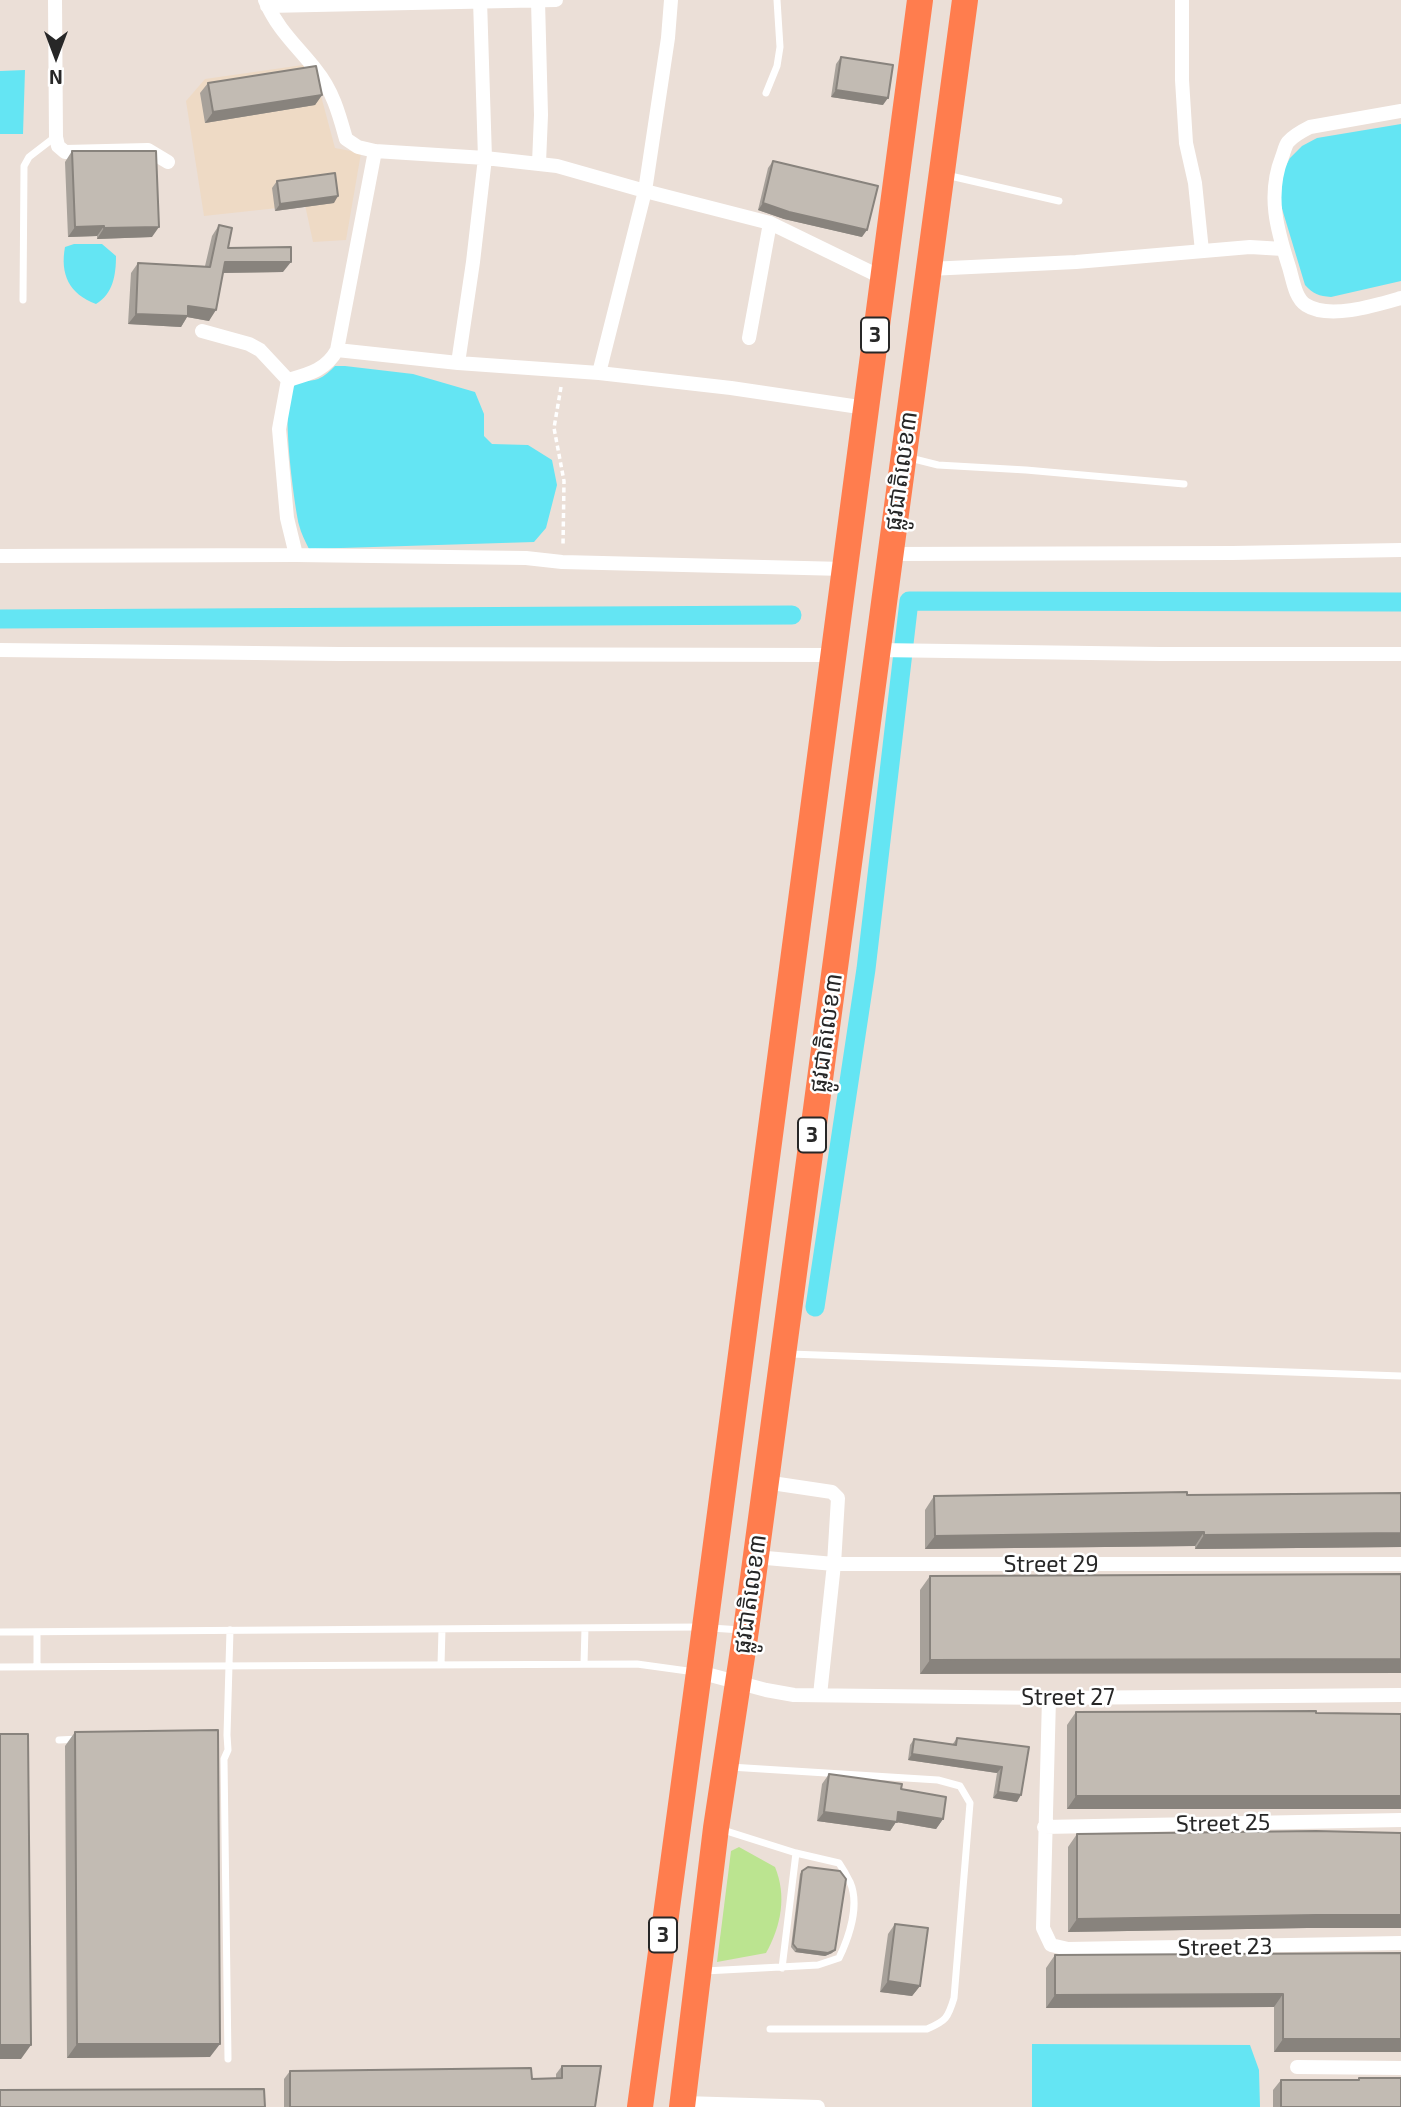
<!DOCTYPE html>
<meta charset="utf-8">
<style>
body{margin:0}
#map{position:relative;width:1401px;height:2107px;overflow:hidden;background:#ebdfd7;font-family:"Exo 2",sans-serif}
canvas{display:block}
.north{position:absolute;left:21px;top:21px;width:70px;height:70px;-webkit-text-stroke:5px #fff;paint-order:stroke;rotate:180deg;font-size:19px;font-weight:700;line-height:28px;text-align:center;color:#272727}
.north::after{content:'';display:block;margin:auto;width:24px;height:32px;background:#272727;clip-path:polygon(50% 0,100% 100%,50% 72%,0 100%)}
</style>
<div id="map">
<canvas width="1401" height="2107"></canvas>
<div class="north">N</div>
</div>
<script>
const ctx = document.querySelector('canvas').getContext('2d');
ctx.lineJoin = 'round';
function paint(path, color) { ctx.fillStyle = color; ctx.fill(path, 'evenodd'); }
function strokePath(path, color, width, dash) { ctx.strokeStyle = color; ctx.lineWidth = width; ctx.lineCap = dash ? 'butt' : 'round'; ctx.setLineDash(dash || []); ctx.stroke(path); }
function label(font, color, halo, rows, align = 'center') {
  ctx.font = font + ' "Exo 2","Noto Sans Khmer",sans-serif'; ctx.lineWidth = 5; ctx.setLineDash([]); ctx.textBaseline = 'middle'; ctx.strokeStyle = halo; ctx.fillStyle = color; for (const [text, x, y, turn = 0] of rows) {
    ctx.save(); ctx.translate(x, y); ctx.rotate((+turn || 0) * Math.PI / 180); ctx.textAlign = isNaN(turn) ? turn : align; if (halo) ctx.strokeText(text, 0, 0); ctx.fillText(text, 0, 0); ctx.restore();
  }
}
paint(new Path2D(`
 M 303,65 L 317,81 L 335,148 L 361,153 L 346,240 L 313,242 L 305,205 L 204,216 L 186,101 L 205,79 Z`), '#eedac5');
paint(new Path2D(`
 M 739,1847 L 775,1867 C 787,1896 781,1926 766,1953 L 717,1962 L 731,1851 Z`), '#bbe490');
paint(new Path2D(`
 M 25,70 L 23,134 L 0,134 L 0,71 Z
 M 1401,124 L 1401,281 L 1331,297 C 1319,296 1313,294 1305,285 L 1280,202 L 1283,171 L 1290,158 L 1302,146 L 1317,138 Z
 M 74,244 L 102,244 L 116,256 C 116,275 113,294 96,304 C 69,294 60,274 65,247 Z
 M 335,366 L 345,366 L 413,374 L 475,392 L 484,414 L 484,436 L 492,444 L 528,445 L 552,460 L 557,485 L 546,528 L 534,542 L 309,549 C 305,541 301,533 299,525 C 294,502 280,401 293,387 C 299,379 309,382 318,379 C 325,376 330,371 335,366 Z
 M 1032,2044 L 1250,2045 L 1259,2070 L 1260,2107 L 1032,2107 Z`), '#64e5f3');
strokePath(new Path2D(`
 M 0,619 L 792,615
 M 815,1307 L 866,969 L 909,601 L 1401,602`), '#64e5f3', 19);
strokePath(new Path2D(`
 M 561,387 L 554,428 L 564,481 L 563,546`), '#fff', 3.5, [5, 3.5]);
strokePath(new Path2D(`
 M 766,93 L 777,66 L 780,47 L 777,0
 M 946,175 L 1059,201
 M 23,300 L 24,166 L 29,157 L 55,137
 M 910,458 L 938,465 L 1026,470 L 1184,484
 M 790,1354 L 1401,1376
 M 711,1628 L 741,1630
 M 0,1632 L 699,1627
 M 37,1632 L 37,1666
 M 584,1664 L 585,1628
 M 441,1665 L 442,1629
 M 0,1667 L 637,1664 L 695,1672
 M 59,1740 L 79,1739
 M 730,1767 L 938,1780 L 960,1786 L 970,1803 L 954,1998 C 948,2018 946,2021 927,2029 L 770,2029
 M 782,1968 L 796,1853
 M 705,1971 L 818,1965 L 839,1958 C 849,1937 860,1905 850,1882 C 847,1876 843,1869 839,1863 L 796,1853 L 720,1829
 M 228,2059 L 224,1759 L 228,1750 L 227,1735 L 230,1630`), '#fff', 7);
strokePath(new Path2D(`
 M 55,0 L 56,137 L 58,146 L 65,152 L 148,150 L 168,162
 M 265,0 C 277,29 297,46 316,70 C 333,91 339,114 346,139 L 358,147 L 375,151 L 485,158 L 557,166 L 645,191 L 770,223 L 883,278
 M 1182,0 L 1182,80 L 1186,143 L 1195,183 L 1202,251
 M 538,1 L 541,115 L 539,163
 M 267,6 L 556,0
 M 1401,111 L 1310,127 C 1302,131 1294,135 1288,142 C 1285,146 1284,152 1282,157 C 1267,195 1277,230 1289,267 C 1293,280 1295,298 1306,305 C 1329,320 1377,305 1401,298
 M 929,269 L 1076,262 L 1250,247 L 1283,249
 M 202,331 L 249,344 L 260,350 L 288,380
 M 749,338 L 770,223
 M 337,350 L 458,363 L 599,373 L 731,388 L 866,408
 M 458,363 L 473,262 L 485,158 L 480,0
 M 599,373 L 645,191 L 668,38 L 671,0
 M 890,554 L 1232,553 L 1401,550
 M 296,555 L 287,518 L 279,429 L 288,380 C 309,374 326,370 337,350 L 375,151
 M 0,556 L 296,555 L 526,558 L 562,562 L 844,569
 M 0,650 L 340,654 L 833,655
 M 877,650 L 1161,654 L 1401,654
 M 755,1557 L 834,1564 L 838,1498 L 832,1492 L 765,1482
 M 699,1672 L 766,1690 L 794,1695 L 1049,1698 L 1401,1695
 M 820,1695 L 834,1564 L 1401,1564
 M 1049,1698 L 1043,1928 L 1051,1945 L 1068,1949 L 1401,1943
 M 1044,1827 L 1401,1820
 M 1297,2067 L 1401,2068
 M 683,2103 L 818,2107`), '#fff', 14);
strokePath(new Path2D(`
 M 640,2107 L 699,1672 L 920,0
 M 682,2107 L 716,1828 L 746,1630 L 965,0`), '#ff7d4e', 26);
paint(new Path2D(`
 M 841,57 L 883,105 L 831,97 L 836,64 Z
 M 208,83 L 322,95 L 315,105 L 205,123 L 200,93 Z
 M 72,151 L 152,237 L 97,239 L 97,236 L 68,237 L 65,162 Z
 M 773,161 L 862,237 L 784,219 L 758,210 L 768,168 Z
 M 277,181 L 334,203 L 275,211 L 272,188 Z
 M 219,225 L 228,248 L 283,272 L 223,273 L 209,321 L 187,317 L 181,327 L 128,324 L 131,273 L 138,263 L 205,266 L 212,236 Z
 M 1401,1493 L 1401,1547 L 1195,1549 L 1195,1546 L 925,1549 L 925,1510 L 934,1496 Z
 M 1401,1574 L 920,1674 L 920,1590 L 930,1576 Z
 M 1076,1712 L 1401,1714 L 1401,1809 L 1067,1809 L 1067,1725 Z
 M 75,1732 L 210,2057 L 67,2058 L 65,1746 Z
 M 957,1738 L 1029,1747 L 1017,1802 L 993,1798 L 997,1773 L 908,1760 L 910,1745 L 914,1739 L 952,1745 Z
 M 829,1774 L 901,1789 L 943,1819 L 936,1829 L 896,1822 L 890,1831 L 817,1821 L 822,1784 Z
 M 1401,1833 L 1401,1928 L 1307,1928 L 1068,1932 L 1068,1847 L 1077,1834 Z
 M 802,1871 L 832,1953 L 825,1956 L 795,1952 L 791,1947 L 800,1874 Z
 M 895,1924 L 920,1986 L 912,1996 L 880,1992 L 888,1934 Z
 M 1401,1953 L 1401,2052 L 1274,2052 L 1274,2007 L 1046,2008 L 1046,1968 L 1055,1955 Z
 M 562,2066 L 595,2107 L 284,2107 L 284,2079 L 290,2071 L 532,2079 L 556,2078 L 556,2074 Z
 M 1359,2078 L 1401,2107 L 1273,2107 L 1273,2090 L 1281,2080 L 1358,2080 Z`), '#a7a19a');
paint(new Path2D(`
 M 836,90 L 888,98 L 883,105 L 831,97 Z
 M 322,95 L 315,105 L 205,123 L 213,112 Z
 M 338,196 L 334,203 L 275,211 L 280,204 Z
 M 763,203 L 867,230 L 862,237 L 784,219 L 758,210 Z
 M 104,226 L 97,236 L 68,237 L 75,227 Z
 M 159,227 L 152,237 L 97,239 L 104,228 Z
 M 225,262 L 291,262 L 283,272 L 218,273 Z
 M 188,306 L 216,310 L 209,321 L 187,317 L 181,327 L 128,324 L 136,314 Z
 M 1204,1532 L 1195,1546 L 925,1549 L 935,1536 Z
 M 1401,1533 L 1401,1547 L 1195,1549 L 1204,1535 Z
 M 1401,1659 L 1401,1673 L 920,1674 L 930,1660 Z
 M 912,1754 L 1002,1767 L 997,1773 L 908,1760 Z
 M 998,1792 L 1021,1795 L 1017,1802 L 993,1798 Z
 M 1076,1796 L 1401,1796 L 1401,1809 L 1067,1809 Z
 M 824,1812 L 898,1812 L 943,1819 L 936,1829 L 896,1822 L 890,1831 L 817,1821 Z
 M 1316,1915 L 1401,1915 L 1401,1928 L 1307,1928 L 1068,1932 L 1077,1919 Z
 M 797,1949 L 835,1950 L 832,1953 L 825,1956 L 795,1952 Z
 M 888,1981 L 920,1986 L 912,1996 L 880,1992 Z
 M 1283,1994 L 1274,2007 L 1046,2008 L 1055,1995 Z
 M 1283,2039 L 1401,2039 L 1401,2052 L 1274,2052 Z
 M 77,2044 L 220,2044 L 210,2057 L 67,2058 Z
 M 0,2045 L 31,2045 L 21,2059 L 0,2059 Z`), '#88837d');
const building = new Path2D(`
 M 841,57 L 893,65 L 888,98 L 836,90 Z
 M 316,66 L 322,95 L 213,112 L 208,83 Z
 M 72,151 L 156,151 L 159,227 L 104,228 L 104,226 L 75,227 Z
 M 773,161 L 878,186 L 867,230 L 789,212 L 763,203 Z
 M 335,173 L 338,196 L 280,204 L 277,181 Z
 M 219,225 L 232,228 L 228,248 L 291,247 L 291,262 L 225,262 L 216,310 L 188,306 L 188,316 L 136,314 L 138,263 L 210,267 Z
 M 1187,1492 L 1187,1495 L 1401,1493 L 1401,1533 L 1204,1535 L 1204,1532 L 935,1536 L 934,1496 Z
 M 1401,1574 L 1401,1659 L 930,1660 L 930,1576 Z
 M 1316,1711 L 1316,1713 L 1401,1714 L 1401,1796 L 1076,1796 L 1076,1712 Z
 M 218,1730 L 220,2044 L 77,2044 L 75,1732 Z
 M 0,1734 L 28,1734 L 31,2045 L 0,2045 Z
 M 957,1738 L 1029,1747 L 1021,1795 L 998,1792 L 1002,1767 L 912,1754 L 914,1739 L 956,1745 Z
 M 829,1774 L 902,1784 L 901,1789 L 946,1797 L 943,1819 L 898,1812 L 897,1822 L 824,1812 Z
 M 1316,1831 L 1401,1833 L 1401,1915 L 1316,1915 L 1077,1919 L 1077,1834 Z
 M 808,1867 L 840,1871 L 846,1879 L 835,1950 L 828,1953 L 797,1949 L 793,1944 L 802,1871 Z
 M 895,1924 L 928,1928 L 920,1986 L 888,1981 Z
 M 1401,1953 L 1401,2039 L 1283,2039 L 1283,1994 L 1055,1995 L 1055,1955 Z
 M 562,2066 L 601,2066 L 595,2107 L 290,2107 L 290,2071 L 531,2068 L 532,2079 L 562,2078 Z
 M 1359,2078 L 1401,2078 L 1401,2107 L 1281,2107 L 1281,2080 L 1359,2080 Z
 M 264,2089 L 265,2107 L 0,2107 L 0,2090 Z`);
paint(building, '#c2bbb3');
strokePath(building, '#88837d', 2);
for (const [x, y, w] of [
 [875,335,28],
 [812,1135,28],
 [663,1935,28]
]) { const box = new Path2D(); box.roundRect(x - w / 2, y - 17.5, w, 35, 5); ctx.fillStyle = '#fff'; ctx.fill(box); strokePath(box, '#272727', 2); }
label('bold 21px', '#272727', null, [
 ["3",875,335],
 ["3",812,1135],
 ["3",663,1935]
]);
label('23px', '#272727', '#fff', [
 ["ផ្លូវជាតិលេខ៣",901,471,-82],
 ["ផ្លូវជាតិលេខ៣",826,1033,-82],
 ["Street 29",1051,1564],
 ["ផ្លូវជាតិលេខ៣",750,1594,-82],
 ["Street 27",1068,1697],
 ["Street 25",1223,1823,-1],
 ["Street 23",1225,1947,-1]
]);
</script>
